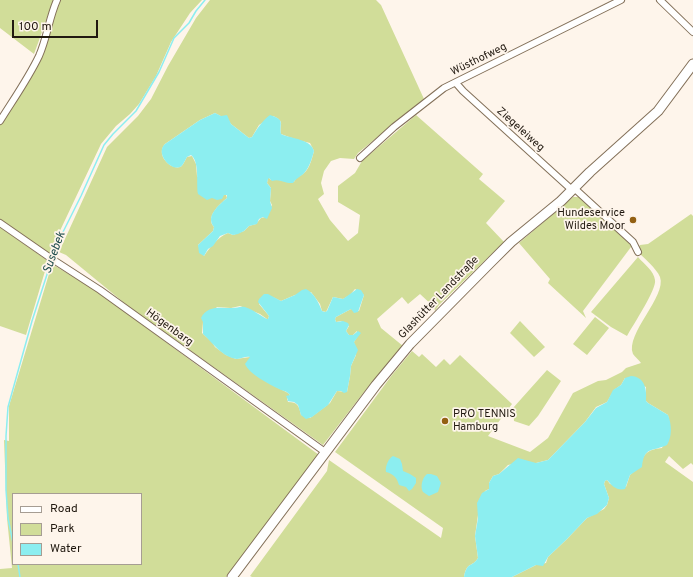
<!DOCTYPE html>
<meta charset="utf-8">
<style>
body{margin:0}
#map{position:relative;width:693px;height:577px;overflow:hidden;background:#fef5eb;font-family:Overpass,sans-serif}
canvas{display:block}
.legend{position:absolute;left:12px;top:493px;width:130px;height:72px;box-sizing:border-box;background:#fef5eb;border:1px solid #a69d93;margin:0;padding:5px 7px;list-style:none;font-size:12px;color:#211910}
.legend li{display:flex;align-items:center;gap:8px;height:20px}
.legend b{width:20px;border:1px solid #a69d93}
.scale{position:absolute;left:12px;top:20px;width:86px;height:18px;box-sizing:border-box;border:2px solid #211910;border-top:0;padding-left:5px;font-size:12px;line-height:14px;white-space:nowrap;color:#211910;-webkit-text-stroke:3px #fef5eb;paint-order:stroke}
</style>
<div id="map">
<canvas width="693" height="577"></canvas>
<ul class="legend">
<li><b style="height:5px;background:#fff"></b>Road</li>
<li><b style="height:11px;background:#d1dd99"></b>Park</li>
<li><b style="height:11px;background:#8ceef0"></b>Water</li>
</ul>
<div class="scale">100 m</div>
</div>
<script>
const ctx = document.querySelector('canvas').getContext('2d');
ctx.lineJoin = 'round';
function paint(path, color) { ctx.fillStyle = color; ctx.fill(path, 'evenodd'); }
function strokePath(path, color, width, dash) { ctx.strokeStyle = color; ctx.lineWidth = width; ctx.lineCap = dash ? 'butt' : 'round'; ctx.setLineDash(dash || []); ctx.stroke(path); }
function label(font, color, halo, rows, align = 'center') {
  ctx.font = font + ' Overpass,sans-serif'; ctx.lineWidth = 3.5; ctx.setLineDash([]); ctx.textBaseline = 'middle'; ctx.strokeStyle = halo; ctx.fillStyle = color; for (const [text, x, y, turn = 0] of rows) {
    ctx.save(); ctx.translate(x, y); ctx.rotate((+turn || 0) * Math.PI / 180); ctx.textAlign = isNaN(turn) ? turn : align; if (halo) ctx.strokeText(text, 0, 0); ctx.fillText(text, 0, 0); ctx.restore();
  }
}
paint(new Path2D(`
 M 0,0 L 54,0 C 46,18 41,36 34,54 L 0,28 Z
 M 60,0 L 202,0 L 190,13 L 171,42 L 156,76 L 139,104 L 130,114 L 116,126 L 101,144 L 49,254 L 0,219 L 0,125 L 40,60 L 54,13 Z
 M 210,0 L 376,0 L 381,5 L 424,99 L 358,153 L 354,159 L 340,158 L 331,161 L 324,171 L 321,183 L 324,194 L 318,199 L 330,220 L 348,241 L 358,233 L 360,215 L 338,202 L 338,186 L 355,173 L 362,161 L 416,115 L 483,174 L 479,179 L 505,201 L 486,223 L 504,242 L 439,305 L 435,311 L 434,307 L 420,294 L 408,304 L 402,297 L 377,319 L 381,328 L 403,346 L 364,392 L 323,445 L 128,306 L 66,255 L 59,252 L 107,147 L 138,116 L 151,99 L 168,66 L 196,18 ZM 215,113 L 228,120 L 231,124 L 249,138 L 252,137 L 259,125 L 273,116 C 286,122 279,124 281,134 C 291,138 300,141 310,143 L 314,151 C 312,158 310,168 304,173 C 300,177 296,176 294,182 L 279,180 L 271,180 L 269,178 L 268,178 L 267,183 L 271,188 L 270,201 L 272,205 L 265,217 L 261,218 L 256,224 L 249,226 L 244,231 L 233,235 L 228,233 C 218,237 210,247 204,256 L 198,245 L 213,231 L 214,227 C 205,217 219,205 227,198 L 226,195 L 224,195 L 212,198 L 197,176 L 196,164 L 192,156 L 187,157 C 185,160 183,166 180,167 C 171,170 155,155 165,144 L 200,120 ZM 355,289 L 364,295 L 359,311 L 351,309 L 336,317 L 335,319 L 336,322 L 341,321 L 349,326 L 346,331 L 349,335 L 353,335 L 357,331 L 357,337 L 354,342 L 356,355 L 351,366 L 350,376 L 347,392 L 337,391 L 330,403 L 310,418 L 301,415 C 299,406 298,402 288,402 L 287,398 L 290,395 L 288,393 L 265,381 L 250,359 L 250,357 L 236,359 L 226,355 L 215,347 L 212,342 L 202,333 L 203,322 L 217,307 L 231,308 L 240,306 L 260,314 L 267,319 L 268,319 L 269,316 L 259,304 L 266,294 L 281,301 L 295,295 L 311,292 L 320,304 L 322,311 L 326,312 L 333,297 L 343,299 L 350,295 Z
 M 573,197 L 579,197 L 631,245 L 631,247 L 583,311 L 586,318 L 548,283 L 550,279 L 519,243 Z
 M 691,214 L 693,216 L 693,465 L 691,463 L 683,469 L 669,456 L 665,462 L 693,482 L 693,577 L 512,577 L 536,565 L 546,563 L 548,557 L 567,539 L 587,518 L 604,509 L 607,505 L 609,498 L 604,484 L 605,481 L 607,480 L 610,484 L 626,487 L 630,475 L 642,464 C 642,452 652,449 662,448 L 670,428 L 668,415 L 648,403 L 646,401 L 646,387 L 625,378 L 621,385 L 614,390 L 607,402 L 596,407 L 585,422 L 548,460 L 536,463 L 513,464 L 508,465 L 499,474 L 493,476 L 489,483 L 489,489 L 485,491 L 478,515 L 475,536 L 478,558 C 472,568 467,561 464,577 L 252,577 L 250,576 L 327,471 L 329,460 L 441,538 L 443,528 L 335,452 L 392,375 L 412,351 L 419,357 L 422,354 L 436,367 L 444,359 L 450,365 L 460,355 L 512,404 L 488,436 L 530,452 L 548,438 L 573,393 L 598,381 L 606,380 L 622,372 L 626,368 L 641,363 C 639,360 635,357 633,354 C 625,334 667,296 660,277 C 657,269 643,257 637,251 L 640,245 L 648,244 Z
 M 0,227 L 48,261 L 26,335 L 0,326 Z
 M 638,257 C 644,264 654,271 655,280 C 657,289 633,325 627,336 L 611,327 L 591,312 Z
 M 52,264 L 98,292 L 319,455 L 226,577 L 0,577 L 0,569 L 12,568 L 7,518 L 4,440 L 9,441 L 9,406 ZM 13,494 L 141,494 L 141,564 L 13,564 Z
 M 595,317 L 609,328 L 587,355 L 573,344 Z
 M 520,321 L 545,347 L 534,357 L 510,333 Z
 M 547,370 L 561,381 L 538,416 L 529,426 L 514,421 L 513,408 Z`), '#d1dd99');
paint(new Path2D(`
 M 215,113 L 221,116 L 227,115 L 231,124 L 249,138 L 252,137 C 257,129 262,121 270,115 C 286,120 279,123 281,134 C 292,139 311,139 314,151 C 312,158 310,166 305,172 C 301,177 297,177 293,183 C 285,184 280,178 272,181 L 269,178 L 268,179 L 267,183 L 271,188 L 270,201 L 272,208 L 267,219 L 263,217 L 259,219 L 257,224 L 249,226 L 244,231 L 238,234 L 233,235 L 228,233 L 220,236 L 213,246 L 208,249 L 204,256 L 199,253 L 198,245 L 213,231 L 214,227 C 205,216 219,205 227,198 L 227,195 L 224,195 L 222,199 L 217,200 L 212,198 L 207,200 L 198,194 C 196,184 200,162 191,155 L 187,157 C 185,160 183,166 180,167 C 170,171 155,153 165,144 L 200,120 Z
 M 306,289 C 314,293 319,303 322,311 L 325,312 L 327,311 L 333,297 L 343,299 L 357,289 L 361,290 L 364,295 L 358,312 L 354,313 L 351,309 L 336,317 L 335,319 L 336,322 L 343,321 L 348,323 L 349,325 L 346,331 L 349,335 L 353,335 L 358,331 L 361,333 L 354,342 L 358,350 L 351,366 L 350,376 L 347,392 L 344,393 L 341,391 L 337,391 L 328,405 L 312,417 L 306,419 L 301,415 L 298,405 L 294,402 L 287,401 L 288,400 L 286,396 L 290,395 C 287,391 283,391 279,389 C 269,384 249,374 245,364 L 250,357 C 245,356 242,359 237,359 C 222,357 213,343 203,334 L 203,322 L 201,318 C 207,305 221,308 232,308 C 237,308 240,306 245,307 C 254,310 259,315 267,319 L 268,319 L 269,316 L 258,302 L 259,299 L 264,294 L 268,294 L 281,301 L 295,295 L 302,290 Z
 M 631,376 C 645,377 647,389 646,401 L 648,403 L 668,415 C 672,425 672,437 667,445 C 652,452 644,446 642,467 L 630,475 L 625,489 C 617,491 612,486 607,480 L 605,481 L 604,484 L 609,498 L 607,505 L 597,514 L 587,518 L 567,539 L 548,557 L 543,566 L 536,565 L 512,577 L 464,577 C 467,561 472,568 478,558 L 475,536 L 478,518 L 477,503 L 482,493 L 489,489 L 489,483 L 493,476 L 499,474 L 518,458 L 536,463 L 548,460 L 585,422 L 596,408 L 607,402 L 613,390 L 621,385 L 625,378 Z
 M 393,456 L 400,459 L 402,464 L 403,471 L 410,474 L 416,478 L 416,483 L 412,489 L 409,491 L 406,487 L 399,485 C 397,478 394,474 386,472 C 385,467 388,459 393,456 Z
 M 431,474 L 437,476 L 441,483 L 438,492 L 429,496 L 423,492 C 420,487 422,478 427,474 Z`), '#8ceef0');
strokePath(new Path2D(`
 M 53,256 L 59,240 L 81,196 L 104,145 L 113,134 L 136,111 L 159,72 L 174,38 L 189,23 L 196,11 L 205,0
 M 13,543 L 8,518 L 6,490 L 6,436 L 8,407 L 32,321 L 51,262
 M 18,564 L 20,577`), '#8ceef0', 1.5);
const street = new Path2D(`
 M 660,0 L 693,32
 M 456,83 L 463,91 L 572,190
 M 0,121 C 13,100 28,79 39,56 C 47,38 49,18 57,0
 M 360,158 L 394,127 L 444,88 L 621,0
 M 574,188 L 633,242 L 638,252
 M 0,223 L 49,257 L 100,290 L 325,452`);
const secondary = new Path2D(`
 M 232,577 L 376,385 L 410,344 L 490,263 L 511,242 L 561,201 L 590,172 L 658,111 L 693,64`);
strokePath(street, '#837059', 8);
strokePath(secondary, '#837059', 11);
strokePath(street, '#fff', 6);
strokePath(secondary, '#fff', 9);
for (const [x, y, r, color] of [
 [633,220,4,"#936012"],
 [445,421,4,"#936012"]
]) { const dot = new Path2D(); dot.arc(x, y, r, 0, 2 * Math.PI); ctx.fillStyle = color; ctx.fill(dot); strokePath(dot, '#fef5eb', 1.5); }
label('11px', '#211910', '#fef5eb', [
 ["Wüsthofweg",479,60,-26],
 ["Ziegeleiweg",520,130,42],
 ["Glashütter Landstraße",439,298,-46],
 ["Högenbarg",169,328,36]
]);
label('11px', '#211910', '#fef5eb', [
 ["Hundeservice",625,214],
 ["Wildes Moor",625,227],
 ["PRO TENNIS",453,415,"left"],
 ["Hamburg",453,428,"left"]
], 'right');
label('italic 12px', '#204d4e', '#fef5eb', [
 ["Susebek",55,253,-70]
]);
</script>
